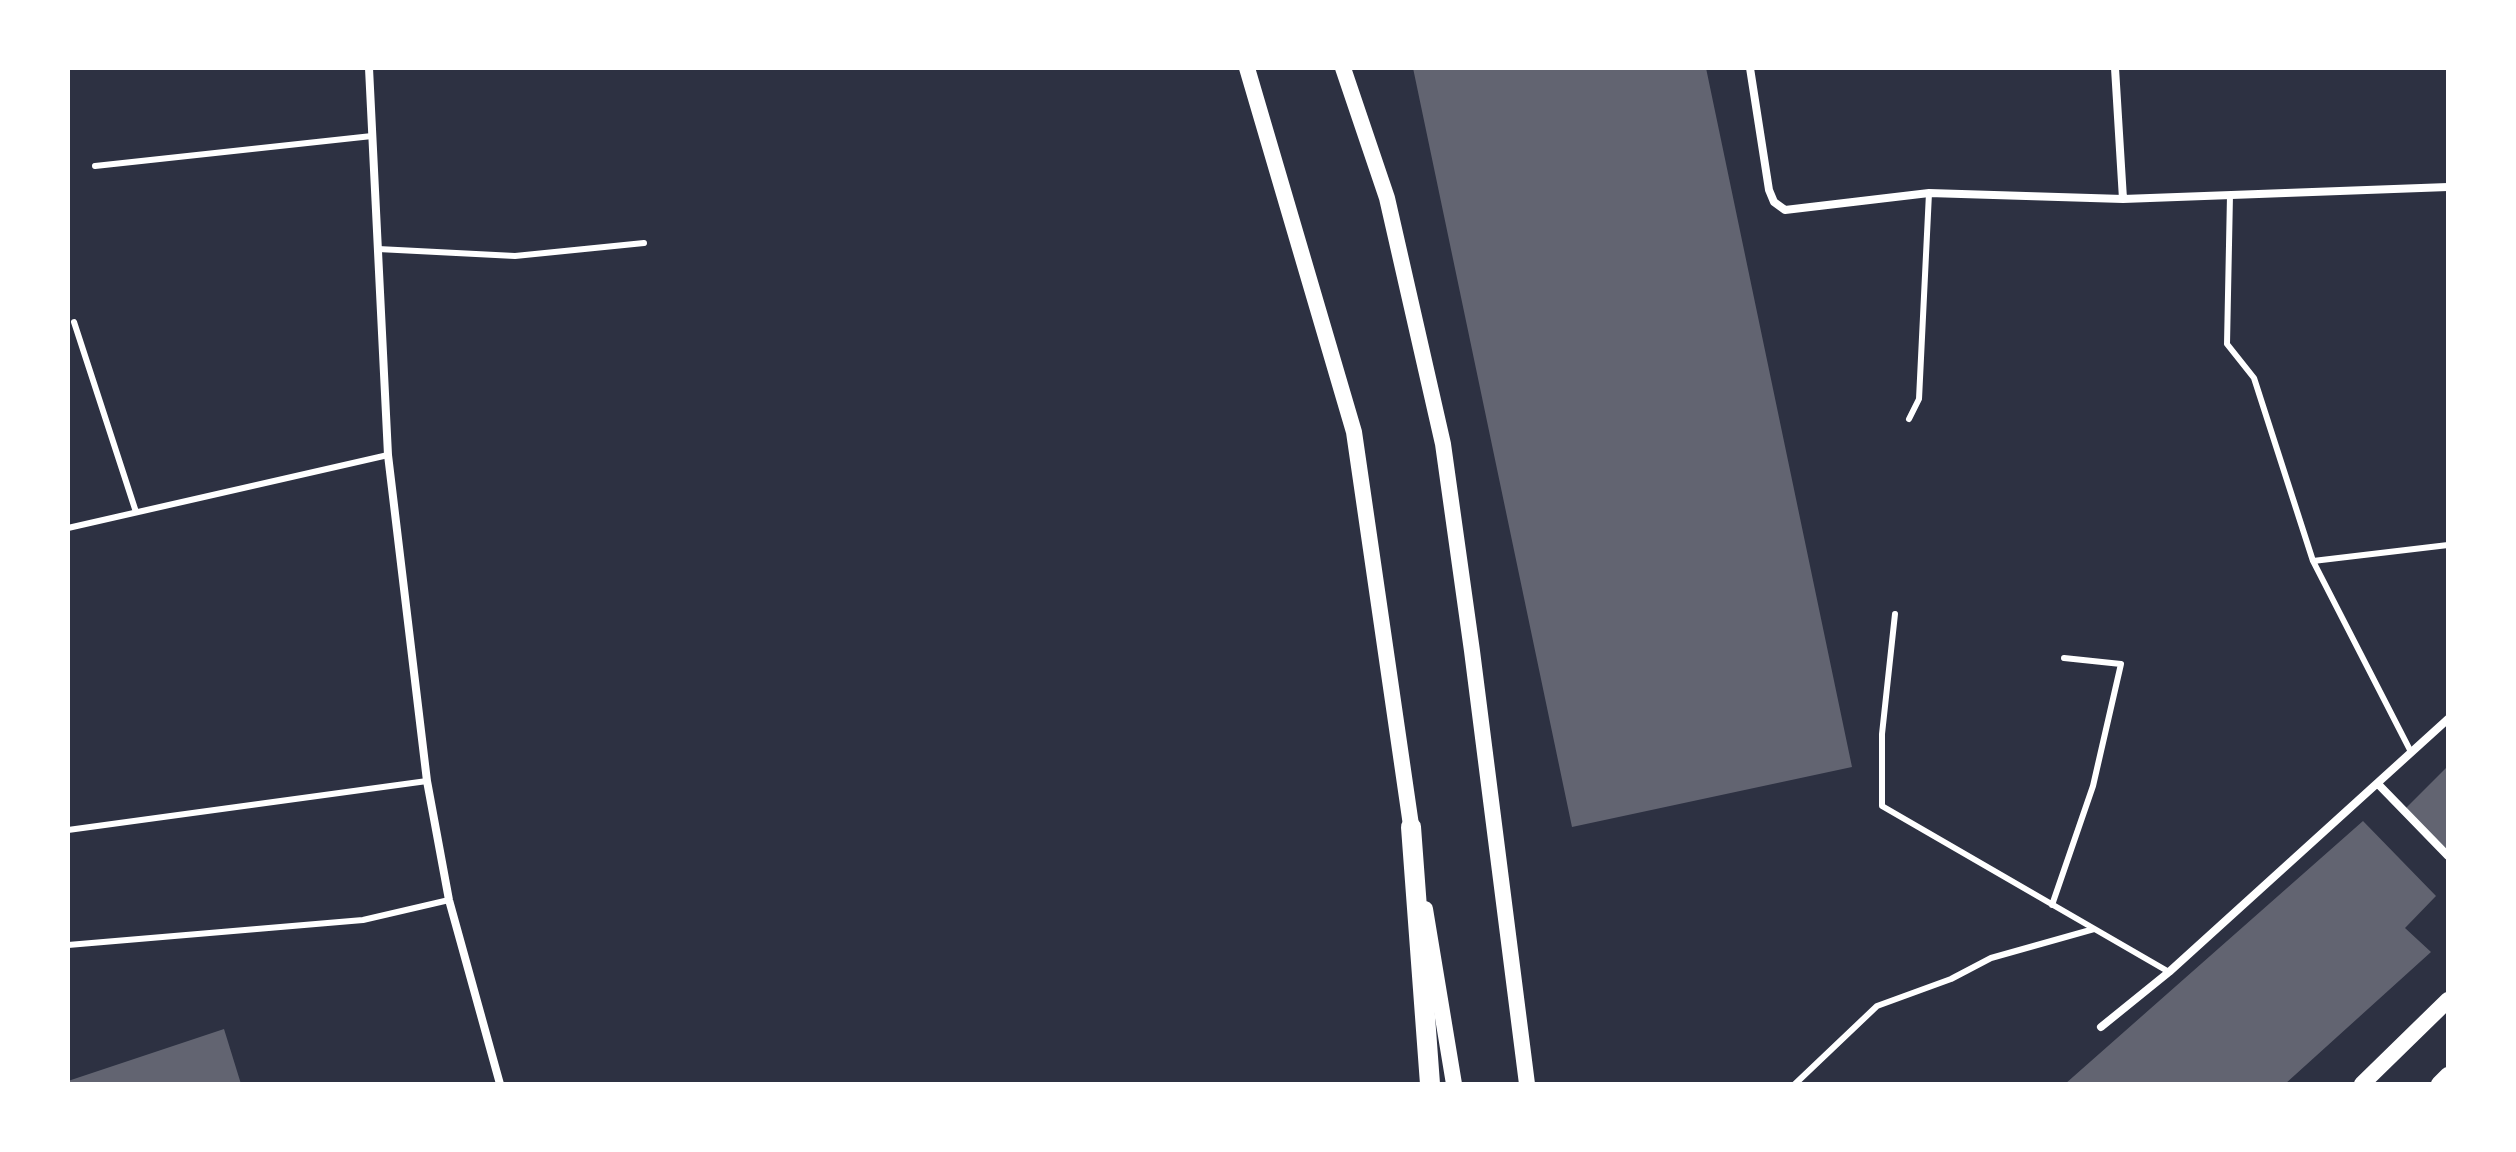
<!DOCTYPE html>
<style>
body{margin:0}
#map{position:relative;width:2516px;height:1152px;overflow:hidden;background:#2d3142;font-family:"Nunito Sans",sans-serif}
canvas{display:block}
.frame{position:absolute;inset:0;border:70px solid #fff;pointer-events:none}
</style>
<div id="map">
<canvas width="2516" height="1152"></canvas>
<div class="frame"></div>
</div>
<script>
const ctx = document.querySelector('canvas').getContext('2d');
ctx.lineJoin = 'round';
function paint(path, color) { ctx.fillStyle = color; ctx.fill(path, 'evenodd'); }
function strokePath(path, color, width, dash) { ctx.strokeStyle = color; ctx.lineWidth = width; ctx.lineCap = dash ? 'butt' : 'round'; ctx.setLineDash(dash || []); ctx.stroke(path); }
paint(new Path2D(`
 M 1413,68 L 1706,68 L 1852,767 L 1572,827 Z
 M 2448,766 L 2448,852 L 2406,808 Z
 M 2363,821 L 2436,896 L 2405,928 L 2431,952 L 2285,1084 L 2065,1084 Z
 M 224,1029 L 241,1084 L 68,1084 L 68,1081 Z`), '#626471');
strokePath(new Path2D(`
 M 95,166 L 372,136
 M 2230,195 L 2227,344 L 2254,378 L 2313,561 L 2411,752
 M 378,249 L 515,256 L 644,243
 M 74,322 L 136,512
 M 1909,419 L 1919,399 L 1929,193
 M 68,528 L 388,455
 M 2313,561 L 2448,545
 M 1895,614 L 1882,734 L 1882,806 L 2169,972
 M 68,830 L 427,781
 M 2052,905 L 2093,786 L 2121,664 L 2064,658
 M 68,945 L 363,920 L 449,900
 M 1795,1084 L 1877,1006 L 1951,979 L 1991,958 L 2094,929`), '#fff', 6);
strokePath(new Path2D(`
 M 369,68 L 388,455 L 427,781 L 449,900 L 500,1084
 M 1750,68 L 1769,190 L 1774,202 L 1785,210 L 1929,193 L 2123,199 L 2448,187
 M 2115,68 L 2123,199
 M 2378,784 L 2448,856
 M 2101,1027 L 2169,972 L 2448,719`), '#fff', 8);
strokePath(new Path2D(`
 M 1247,68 L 1354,432 L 1413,839
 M 1343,68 L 1387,198 L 1443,444 L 1472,651 L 1527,1084
 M 1425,909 L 1454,1084
 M 2362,1084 L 2448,1000
 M 2439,1084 L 2448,1075`), '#fff', 16);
strokePath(new Path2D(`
 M 1411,827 L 1430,1084`), '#fff', 20);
</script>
